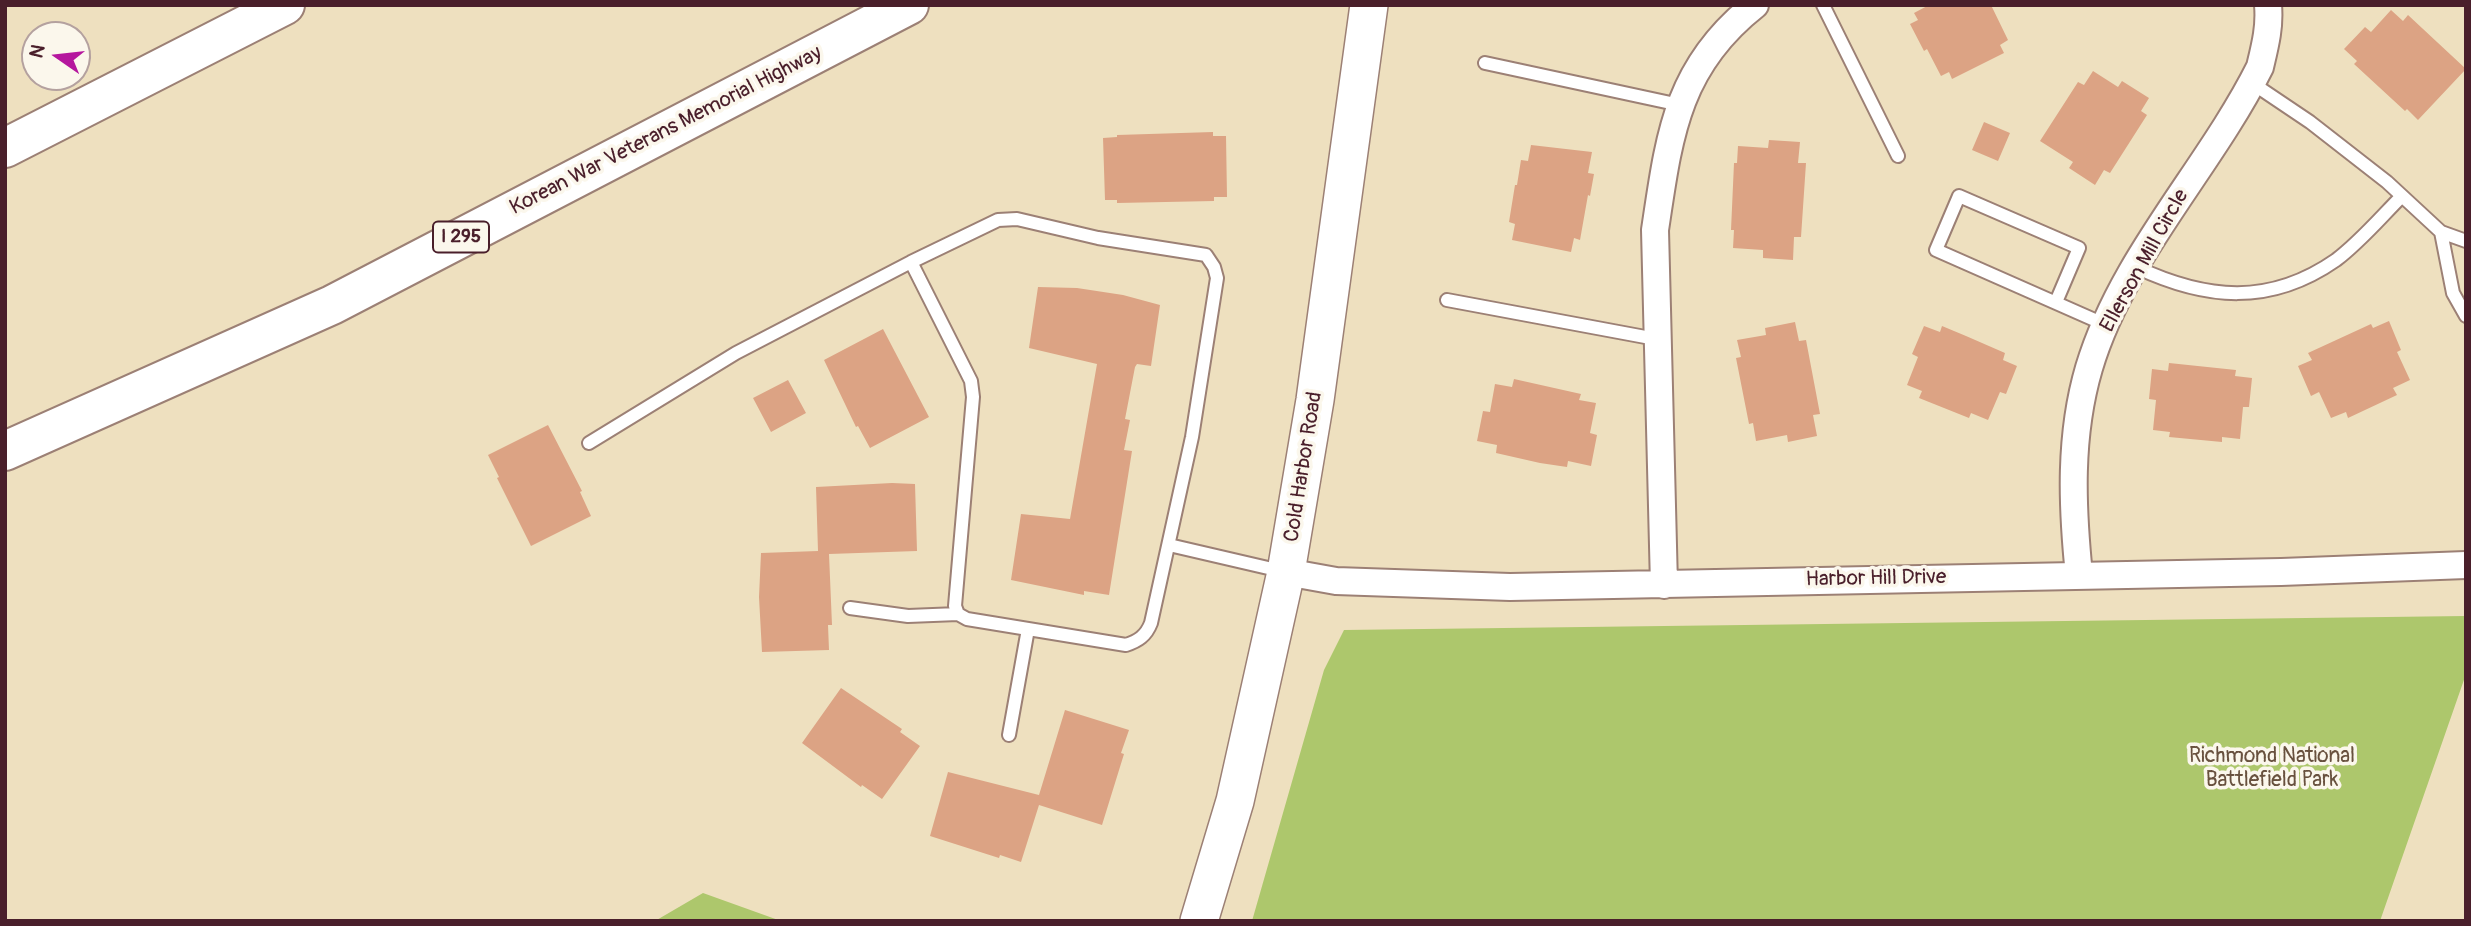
<!DOCTYPE html>
<style>
body{margin:0}
#map{position:relative;width:2471px;height:926px;overflow:hidden;background:#eee0bf;font-family:Pangolin,sans-serif}
canvas{display:block}
.frame{position:absolute;inset:0;border:7px solid #4a1f2b;pointer-events:none}
.north{position:absolute;left:21px;top:21px;width:70px;height:70px;box-sizing:border-box;background:#fbf7ec;border:2px solid #b4a19f;border-radius:50%;rotate:284deg;font-size:19px;font-weight:700;line-height:28px;text-align:center;color:#4a1f2b}
.north::after{content:'';display:block;margin:auto;width:24px;height:32px;background:#b5179e;clip-path:polygon(50% 0,100% 100%,50% 72%,0 100%)}
</style>
<div id="map">
<canvas width="2471" height="926"></canvas>
<div class="frame"></div>
<div class="north">N</div>
</div>
<script>
const ctx = document.querySelector('canvas').getContext('2d');
ctx.lineJoin = 'round';
function paint(path, color) { ctx.fillStyle = color; ctx.fill(path, 'evenodd'); }
function strokePath(path, color, width, dash) { ctx.strokeStyle = color; ctx.lineWidth = width; ctx.lineCap = dash ? 'butt' : 'round'; ctx.setLineDash(dash || []); ctx.stroke(path); }
function label(font, color, halo, rows, align = 'center') {
  ctx.font = font + ' Pangolin,sans-serif'; ctx.lineWidth = 7; ctx.setLineDash([]); ctx.textBaseline = 'middle'; ctx.strokeStyle = halo; ctx.fillStyle = color; for (const [text, x, y, turn = 0] of rows) {
    ctx.save(); ctx.translate(x, y); ctx.rotate((+turn || 0) * Math.PI / 180); ctx.textAlign = isNaN(turn) ? turn : align; if (halo) ctx.strokeText(text, 0, 0); ctx.fillText(text, 0, 0); ctx.restore();
  }
}
paint(new Path2D(`
 M 2466,616 L 2466,674 L 2380,921 L 1252,921 L 1324,670 L 1344,630 Z
 M 703,893 L 781,921 L 655,921 Z`), '#adc76c');
paint(new Path2D(`
 M 1929,5 L 1991,5 L 2008,40 L 2000,45 L 2004,53 L 1952,79 L 1949,72 L 1941,76 L 1927,49 L 1924,51 L 1910,24 L 1918,20 L 1914,13 Z
 M 2391,10 L 2403,21 L 2408,15 L 2466,69 L 2418,120 L 2407,109 L 2405,111 L 2354,64 L 2357,61 L 2344,49 L 2365,27 L 2371,32 Z
 M 2093,71 L 2118,87 L 2122,81 L 2149,98 L 2141,111 L 2147,115 L 2110,173 L 2104,170 L 2095,185 L 2069,168 L 2073,162 L 2040,141 L 2078,82 L 2084,85 Z
 M 1984,122 L 2010,133 L 1998,161 L 1972,150 Z
 M 1213,132 L 1213,136 L 1226,136 L 1227,197 L 1214,197 L 1214,201 L 1117,203 L 1117,200 L 1105,200 L 1103,138 L 1117,137 L 1117,135 Z
 M 1769,140 L 1800,142 L 1798,163 L 1806,163 L 1801,237 L 1794,237 L 1793,260 L 1763,258 L 1763,250 L 1733,248 L 1734,230 L 1731,230 L 1734,163 L 1737,163 L 1738,146 L 1768,148 Z
 M 1531,145 L 1592,152 L 1588,173 L 1594,174 L 1590,196 L 1588,195 L 1580,240 L 1574,238 L 1571,252 L 1512,240 L 1515,224 L 1509,222 L 1515,185 L 1517,185 L 1521,160 L 1528,161 Z
 M 1038,287 L 1077,288 L 1123,295 L 1160,305 L 1151,366 L 1137,364 L 1135,367 L 1125,419 L 1130,420 L 1124,450 L 1132,451 L 1109,595 L 1084,591 L 1084,595 L 1011,580 L 1021,514 L 1070,519 L 1097,364 L 1029,348 Z
 M 2389,321 L 2401,350 L 2397,352 L 2410,380 L 2393,388 L 2397,395 L 2348,418 L 2346,412 L 2331,418 L 2319,392 L 2311,396 L 2298,366 L 2312,360 L 2308,353 L 2371,324 L 2373,328 Z
 M 1795,322 L 1799,341 L 1806,340 L 1820,414 L 1813,415 L 1817,436 L 1788,442 L 1787,435 L 1756,441 L 1753,423 L 1749,424 L 1736,358 L 1741,357 L 1737,340 L 1766,335 L 1765,328 Z
 M 1924,326 L 1940,332 L 1942,326 L 1966,336 L 2005,353 L 2003,360 L 2017,366 L 2006,394 L 2000,392 L 1988,420 L 1971,413 L 1969,418 L 1919,398 L 1922,391 L 1907,385 L 1918,357 L 1912,354 Z
 M 883,329 L 929,417 L 870,448 L 858,426 L 856,427 L 824,360 Z
 M 2169,363 L 2236,370 L 2235,376 L 2252,378 L 2249,407 L 2243,407 L 2240,439 L 2222,437 L 2222,442 L 2169,437 L 2170,432 L 2153,430 L 2156,400 L 2149,399 L 2152,369 L 2168,371 Z
 M 1514,379 L 1581,394 L 1579,400 L 1596,403 L 1590,433 L 1597,435 L 1591,466 L 1568,461 L 1567,467 L 1540,463 L 1496,453 L 1497,445 L 1477,441 L 1483,411 L 1490,412 L 1495,384 L 1512,387 Z
 M 788,380 L 806,413 L 771,432 L 753,398 Z
 M 548,425 L 582,491 L 580,492 L 591,516 L 531,546 L 497,478 L 499,477 L 488,455 Z
 M 892,483 L 915,484 L 917,551 L 829,554 L 832,625 L 828,625 L 829,650 L 762,652 L 759,597 L 761,553 L 818,551 L 816,487 Z
 M 841,688 L 902,729 L 900,732 L 920,746 L 882,799 L 862,785 L 861,787 L 802,743 Z
 M 1065,710 L 1129,730 L 1121,753 L 1124,754 L 1102,825 L 1039,805 L 1021,862 L 1000,855 L 999,858 L 930,836 L 948,772 L 1039,795 Z`), '#dca384');
const service = new Path2D(`
 M 1823,5 L 1898,156
 M 1485,63 L 1680,105
 M 2252,83 L 2310,122 L 2387,182 L 2441,232 L 2466,241
 M 2441,232 L 2453,293 L 2466,316
 M 2136,267 C 2206,300 2270,306 2336,260 C 2360,242 2381,217 2402,196
 M 1447,300 L 1656,339
 M 2056,302 L 2079,248 L 1959,196 L 1936,250 L 2106,325
 M 589,443 L 736,353 L 911,262 L 998,220 L 1017,219 L 1098,238 L 1206,255 L 1214,267 L 1217,278 L 1192,437 L 1151,623 C 1146,636 1138,641 1126,645 L 967,619 L 958,614 L 955,606 L 973,397 L 971,381 L 911,262
 M 1169,545 L 1281,571
 M 850,608 L 908,616 L 958,614
 M 1009,735 L 1028,629`);
const minor = new Path2D(`
 M 1286,572 L 1336,581 L 1510,587 L 2281,572 L 2466,565
 M 2079,575 C 2072,506 2069,436 2089,368 C 2122,257 2209,169 2260,67 C 2265,46 2270,27 2268,5
 M 1664,585 L 1655,230 C 1669,137 1676,67 1755,5`);
const secondary = new Path2D(`
 M 1199,921 L 1235,801 L 1286,572 L 1315,400 L 1369,5`);
const motorway = new Path2D(`
 M 5,148 L 285,5
 M 5,451 L 332,305 L 909,5`);
strokePath(service, '#9c8075', 16);
strokePath(minor, '#9c8075', 30);
strokePath(secondary, '#9c8075', 40);
strokePath(motorway, '#9c8075', 42);
strokePath(service, '#fff', 12);
strokePath(minor, '#fff', 26);
strokePath(secondary, '#fff', 37);
strokePath(motorway, '#fff', 38);
for (const [x, y, w] of [
 [461,237,56]
]) { const box = new Path2D(); box.roundRect(x - w / 2, y - 15.5, w, 31, 5); ctx.fillStyle = '#fbf7ec'; ctx.fill(box); strokePath(box, '#4a1f2b', 2); }
label('bold 19px', '#4a1f2b', null, [
 ["I 295",461,237]
]);
label('21px', '#4a1f2b', '#fbf7ec', [
 ["Korean War Veterans Memorial Highway",666,131,-27],
 ["Ellerson Mill Circle",2145,261,-61],
 ["Cold Harbor Road",1304,467,-81],
 ["Harbor Hill Drive",1876,579,-1]
]);
label('21px', '#68513e', '#fbf7ec', [
 ["Richmond National",2272,757],
 ["Battlefield Park",2272,781]
]);
</script>
